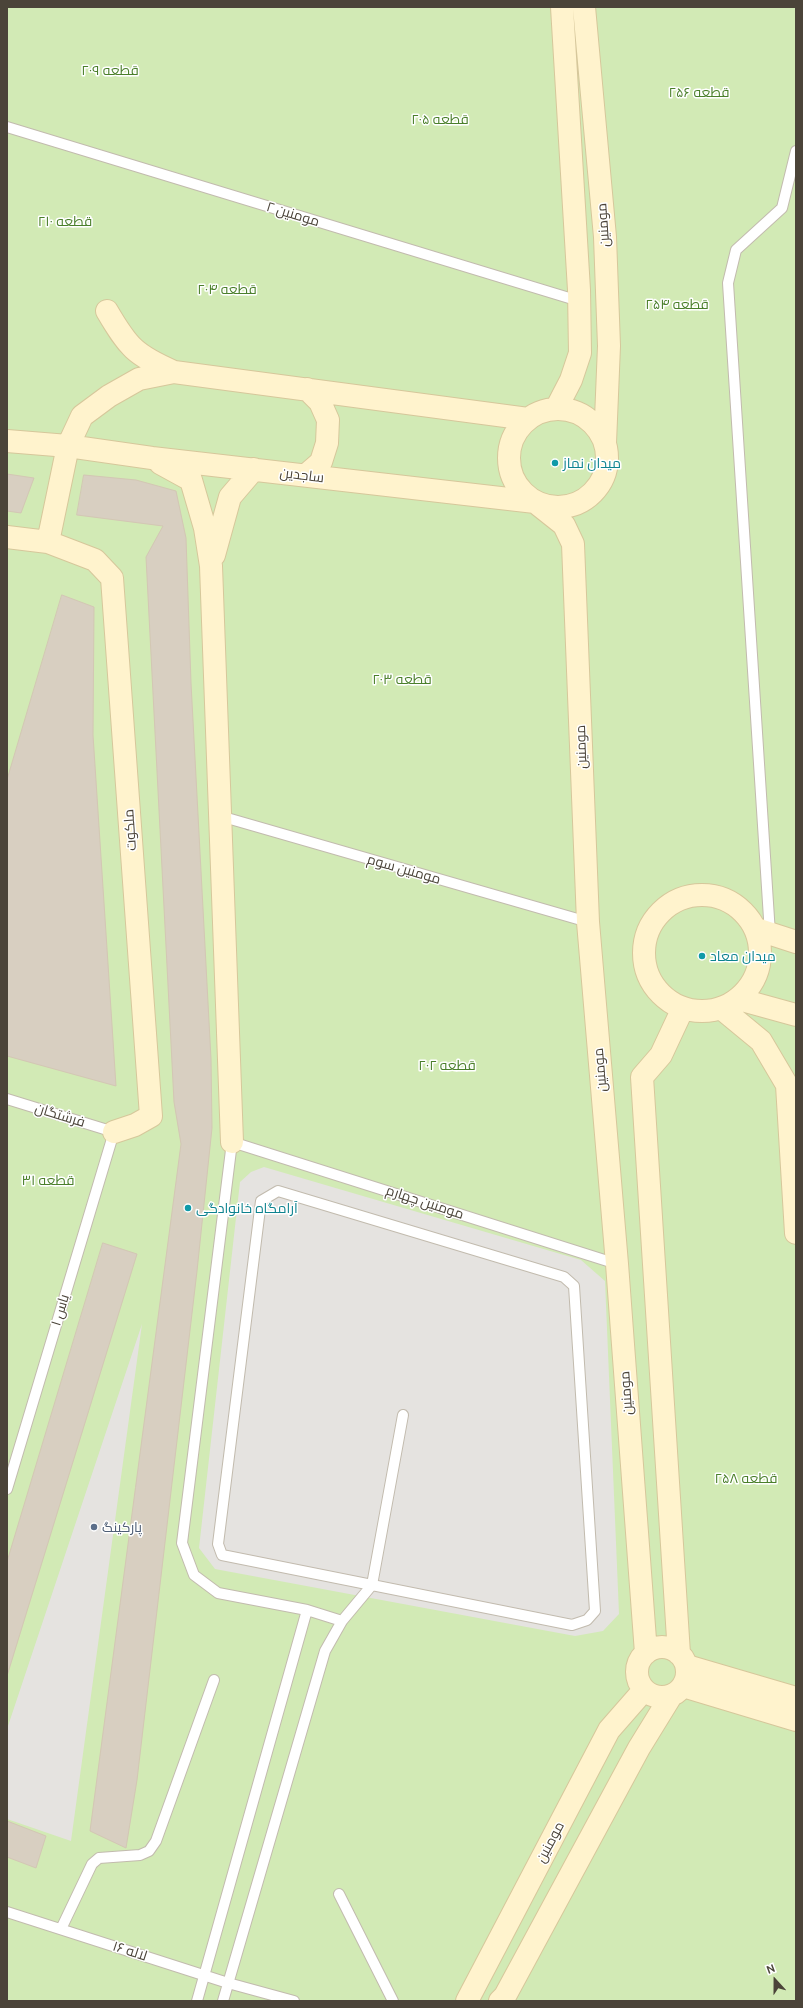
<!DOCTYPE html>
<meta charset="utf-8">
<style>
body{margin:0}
#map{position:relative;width:803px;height:2008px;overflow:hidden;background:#f6f3ec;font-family:Ubuntu,sans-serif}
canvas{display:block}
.frame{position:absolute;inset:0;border:8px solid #4b4439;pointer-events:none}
.north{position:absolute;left:755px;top:1960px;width:40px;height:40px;-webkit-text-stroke:3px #fff;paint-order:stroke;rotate:339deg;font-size:11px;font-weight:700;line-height:16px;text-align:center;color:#4b4439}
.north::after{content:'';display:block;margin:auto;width:14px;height:18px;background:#4b4439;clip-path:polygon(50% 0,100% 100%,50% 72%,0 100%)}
</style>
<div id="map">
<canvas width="803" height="2008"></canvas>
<div class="frame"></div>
<div class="north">N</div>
</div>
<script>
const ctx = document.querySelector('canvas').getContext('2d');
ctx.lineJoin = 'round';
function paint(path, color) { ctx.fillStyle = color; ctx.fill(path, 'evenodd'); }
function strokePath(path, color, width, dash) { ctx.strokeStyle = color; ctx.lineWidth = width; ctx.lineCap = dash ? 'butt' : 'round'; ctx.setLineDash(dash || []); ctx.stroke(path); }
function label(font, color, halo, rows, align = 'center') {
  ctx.font = font + ' Ubuntu,Cairo,sans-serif'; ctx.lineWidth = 3; ctx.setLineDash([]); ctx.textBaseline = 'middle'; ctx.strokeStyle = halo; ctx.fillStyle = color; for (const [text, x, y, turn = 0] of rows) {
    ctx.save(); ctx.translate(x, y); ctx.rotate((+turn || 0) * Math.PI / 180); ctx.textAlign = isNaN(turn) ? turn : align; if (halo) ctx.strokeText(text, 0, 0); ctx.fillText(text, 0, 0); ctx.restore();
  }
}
paint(new Path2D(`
 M 7,7 L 796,7 L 796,2001 L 7,2001 Z`), '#d2eab5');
paint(new Path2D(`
 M 264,1167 L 581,1260 L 605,1281 L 619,1614 L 603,1631 L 575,1636 L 215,1569 L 199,1548 L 240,1182 L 251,1172 Z
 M 142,1324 L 71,1841 L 7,1819 L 7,1729 Z`), '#e5e3e0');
const building = new Path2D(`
 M 7,474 L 34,478 L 21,513 L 7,511 Z
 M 84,475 L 136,480 L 176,491 L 186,538 L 191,683 L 211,1059 L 212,1128 L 197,1271 L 137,1780 L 126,1848 L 90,1831 L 181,1144 L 174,1102 L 146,557 L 163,526 L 77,515 Z
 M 62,595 L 94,607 L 93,735 L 116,1086 L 7,1056 L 7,780 Z
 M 103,1243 L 137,1254 L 7,1676 L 7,1562 Z
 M 7,1821 L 46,1836 L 36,1868 L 7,1857 Z`);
paint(building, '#d8cfc1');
strokePath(building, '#d3c7b4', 1);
const lane = new Path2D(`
 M 7,127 L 579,301
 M 220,816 L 588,922
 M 770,934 L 728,283 L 736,250 L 782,208 L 796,151
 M 7,1099 L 114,1132 L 7,1489
 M 278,1191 L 564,1277 L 574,1286 L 595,1611 L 587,1620 L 572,1625 L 222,1555 L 218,1544 L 261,1201 Z
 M 342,1621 L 307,1610 L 218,1593 L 194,1575 L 182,1543 L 232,1142 L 617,1264
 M 339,1894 L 393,2001
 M 7,1912 L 228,1983 L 294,2001
 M 61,1929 L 92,1864 L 99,1858 L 140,1855 L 149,1851 L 156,1841 L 214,1680
 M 197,2001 L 307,1610
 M 223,2001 L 325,1651 L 342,1621 L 372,1585 L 403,1415`);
const secondary = new Path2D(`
 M 584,7 L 605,237 L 609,346 L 605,443
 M 107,311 C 128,347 135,355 174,372 L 528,419
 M 556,409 L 571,380 L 580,353 L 579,290 L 562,7
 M509 458a49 49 0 1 1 98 0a49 49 0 1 1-98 0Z
 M 7,441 L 68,446 L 152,458 L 535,502 L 564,525 L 573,544 L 588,922 L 617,1264 L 646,1653
 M 160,463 L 191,480 L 205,528 L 211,566 L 232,1142
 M 306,475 L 321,462 L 327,443 L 328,420 L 320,402 L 307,389
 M 7,537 L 48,542 L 95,560 L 112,578 L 151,1116 L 135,1125 L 114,1132
 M 48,542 L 68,446 L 82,416 L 109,396 L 139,379 L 174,372
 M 214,555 L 230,497 L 254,469
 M644 953a58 58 0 1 1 116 0a58 58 0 1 1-116 0Z
 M 756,929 L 796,942
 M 738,999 L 796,1015
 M 721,1008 L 761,1041 L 787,1085 L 796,1233
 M637 1672a25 25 0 1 1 50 0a25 25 0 1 1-50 0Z
 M 679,1654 L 642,1077 L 661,1055 L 683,1008
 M 687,1666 L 796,1698
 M 683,1686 L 796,1720
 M 467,2001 L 609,1730 L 644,1690
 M 500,2001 L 505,1996 L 639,1748 L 671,1696`);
strokePath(lane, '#c2bbae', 12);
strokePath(secondary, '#d6c79b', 24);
strokePath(lane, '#fff', 10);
strokePath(secondary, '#fff3cd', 22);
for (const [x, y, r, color] of [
 [555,463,4,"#0f9aa8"],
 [702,956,4,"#0f9aa8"],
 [188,1208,4,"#0f9aa8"],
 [94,1527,4,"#5c6f8a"]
]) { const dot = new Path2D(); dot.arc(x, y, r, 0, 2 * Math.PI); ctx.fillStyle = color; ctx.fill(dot); strokePath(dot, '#fff', 1.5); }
label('14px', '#4a7f2a', '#fff', [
 ["قطعه ۲۰۹",110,70],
 ["قطعه ۲۵۶",699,92],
 ["قطعه ۲۰۵",440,119],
 ["قطعه ۲۱۰",65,221],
 ["قطعه ۲۰۴",227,289],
 ["قطعه ۲۵۴",677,304],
 ["قطعه ۲۰۳",402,679],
 ["قطعه ۲۰۲",447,1065],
 ["قطعه ۳۱",48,1180],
 ["قطعه ۲۵۸",746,1478]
]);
label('14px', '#4b4439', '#fff', [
 ["مومنین ۲",293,214,17],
 ["مومنین",603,225,-94],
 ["ساجدین",302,475,7],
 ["مومنین",581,747,-92],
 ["ملکوت",130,830,-94],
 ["مومنین سوم",404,869,16],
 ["مومنین",600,1070,-95],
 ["فرشتگان",60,1115,17],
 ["مومنین چهارم",425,1202,18],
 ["یاس ۱",60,1310,-73],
 ["مومنین",626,1393,-94],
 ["مومنین",550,1842,-62],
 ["لاله ۱۶",130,1951,18]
]);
label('14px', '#0d838f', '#fff', [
 ["میدان نماز",563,463],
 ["میدان معاد",710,956],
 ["آرامگاه خانوادگی",196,1208]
], 'left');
label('14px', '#4e5e75', '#fff', [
 ["پارکینگ",102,1527]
], 'left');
</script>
